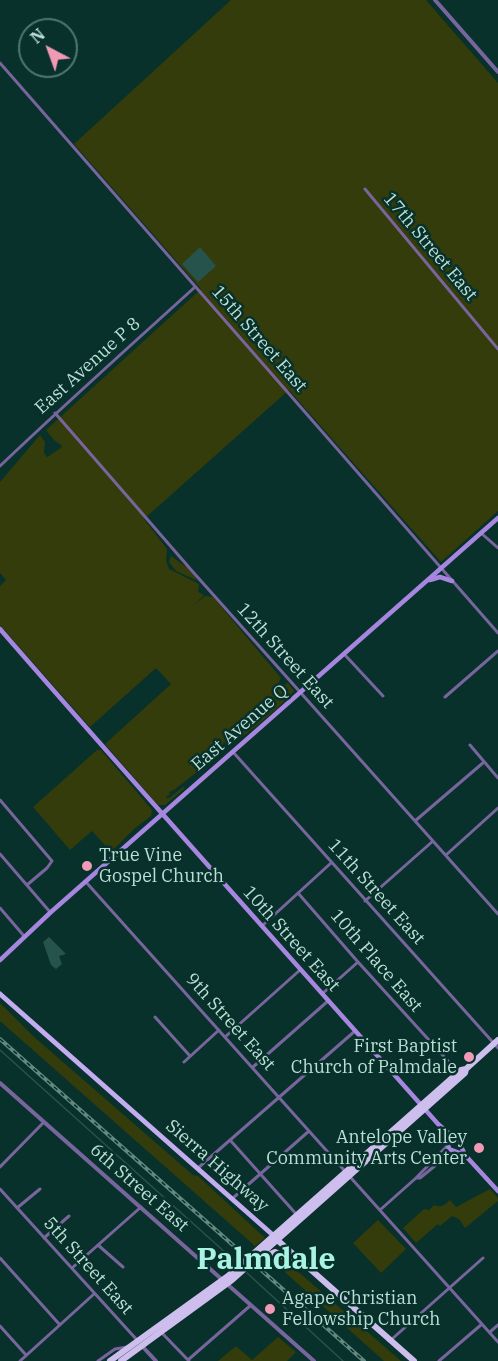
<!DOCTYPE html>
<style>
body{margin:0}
#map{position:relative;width:498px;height:1361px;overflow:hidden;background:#07312a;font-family:"IBM Plex Serif",serif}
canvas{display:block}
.north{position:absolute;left:18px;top:18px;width:60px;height:60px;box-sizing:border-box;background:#07312a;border:2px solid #4f776f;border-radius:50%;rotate:319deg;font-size:16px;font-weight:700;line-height:24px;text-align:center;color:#bbdfd6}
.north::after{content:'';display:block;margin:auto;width:21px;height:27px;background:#f09ab5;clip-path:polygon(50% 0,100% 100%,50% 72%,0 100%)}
</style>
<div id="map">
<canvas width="498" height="1361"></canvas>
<div class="north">N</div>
</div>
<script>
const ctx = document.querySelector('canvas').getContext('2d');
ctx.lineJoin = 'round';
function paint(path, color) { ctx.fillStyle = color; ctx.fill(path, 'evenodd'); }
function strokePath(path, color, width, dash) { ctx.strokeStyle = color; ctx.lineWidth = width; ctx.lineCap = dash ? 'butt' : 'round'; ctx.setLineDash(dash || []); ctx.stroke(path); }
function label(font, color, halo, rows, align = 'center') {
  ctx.font = font + ' "IBM Plex Serif",serif'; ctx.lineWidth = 5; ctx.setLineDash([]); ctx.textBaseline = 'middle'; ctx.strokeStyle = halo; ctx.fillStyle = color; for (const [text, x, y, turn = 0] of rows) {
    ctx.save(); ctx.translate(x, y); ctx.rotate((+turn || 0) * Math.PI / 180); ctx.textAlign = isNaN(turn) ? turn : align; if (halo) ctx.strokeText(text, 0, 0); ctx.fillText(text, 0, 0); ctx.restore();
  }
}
paint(new Path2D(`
 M 231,0 L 426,0 L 498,83 L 498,511 L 441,562 L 289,390 L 144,519 L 167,549 L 166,561 L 169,569 L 199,584 L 198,592 L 204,595 L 194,605 L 205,596 L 213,597 L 281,678 L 278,684 L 284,685 L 288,683 L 294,691 C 284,703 240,743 226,745 L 224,741 L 221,753 L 174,790 L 169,792 L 170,794 L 165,798 L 169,798 L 183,787 L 185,788 L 183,790 L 165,805 L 158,805 L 105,744 L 171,684 L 156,668 L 90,727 L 0,625 L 0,586 L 6,580 L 0,573 L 0,482 L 40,435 L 45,442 L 44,453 L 47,457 L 61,448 L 62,446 L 54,440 L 46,430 L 201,289 L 74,144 Z
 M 171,556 L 189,569 L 198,581 L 176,571 L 169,562 Z
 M 97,750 L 101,750 L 152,810 L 151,816 L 134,829 L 111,852 L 92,831 L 70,850 L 33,807 Z
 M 0,1003 L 33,1036 L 193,1175 L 198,1176 L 265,1238 L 255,1246 L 0,1021 Z
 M 490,1189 L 498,1198 L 498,1201 L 465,1228 L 459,1219 L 452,1216 L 440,1226 L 438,1224 L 416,1243 L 403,1228 L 424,1209 L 429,1210 L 434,1205 C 442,1208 445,1205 450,1200 L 456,1207 Z
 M 378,1220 L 406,1249 L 381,1273 L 353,1243 Z
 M 272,1255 L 279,1256 L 288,1266 L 301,1274 L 401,1361 L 384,1361 L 269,1258 Z
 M 278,1337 L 296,1352 L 287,1361 L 218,1361 L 236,1346 L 252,1360 Z`), '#333c0a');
paint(new Path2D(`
 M 200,247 L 216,266 L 198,282 L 182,264 Z
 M 49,937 L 66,954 L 59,956 L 62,964 L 56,969 L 51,965 L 43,942 Z`), '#26544c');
strokePath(new Path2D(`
 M 0,1050 L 237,1263
 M 247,1273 L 343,1361`), '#26544c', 1.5);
strokePath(new Path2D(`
 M 0,63 L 498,633
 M 365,189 L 498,349
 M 55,413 L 193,572 L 498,914
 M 0,466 C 64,405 130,346 195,287
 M 481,533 L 498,548
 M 345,655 L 383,696
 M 445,697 L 498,651
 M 470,745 L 498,778
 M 233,752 L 498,1048
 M 0,800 L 52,861 L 47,868 L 27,885
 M 415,821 L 484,762
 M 0,854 L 50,912
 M 446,855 L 498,808
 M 85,881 L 498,1342
 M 298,893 L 358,962 L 458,1072
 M 365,901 L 433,841
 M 0,908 L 24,936
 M 262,926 L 331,863
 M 322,994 L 358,962
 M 155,1017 L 190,1056
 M 225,1037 L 300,970
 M 184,1062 L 219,1030
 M 253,1067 L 328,1001
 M 230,1140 L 297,1215
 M 0,1167 L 44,1122
 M 198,1168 L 355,1031
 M 416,1178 L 420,1178 L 453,1151
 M 0,1189 L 137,1340
 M 233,1198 L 309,1131
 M 17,1208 L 40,1189
 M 380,1210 L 416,1178 L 448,1145
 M 44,1238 L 69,1216
 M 98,1245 L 123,1267
 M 0,1258 L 60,1325
 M 72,1268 L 141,1207
 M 0,1326 L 26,1355
 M 161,1332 L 189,1361
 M 490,1332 L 498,1325
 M 392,1339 L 483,1258
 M 188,1360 L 251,1305
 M 20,1361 L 94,1294
 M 98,1361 L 115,1349 L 127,1347
 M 439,1361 L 482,1324`), '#79659d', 3);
strokePath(new Path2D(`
 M 435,0 L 498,72
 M 0,1083 L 314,1361
 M 142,1346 L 156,1361`), '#79659d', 4);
strokePath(new Path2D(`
 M 430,580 L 440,577 L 452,581
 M 0,629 C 144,795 292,959 438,1124 L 459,1142 L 465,1155 L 498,1191
 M 0,960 L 51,912 L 498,518
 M 445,1131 L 449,1149 L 465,1155`), '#a786df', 4.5);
strokePath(new Path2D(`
 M 0,994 L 274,1236`), '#c3acf0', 5);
strokePath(new Path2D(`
 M 275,1238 L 414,1361
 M 258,1259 L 275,1252 L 297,1264 L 306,1265
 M 110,1361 L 228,1276 L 461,1070 L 466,1069
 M 121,1361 L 232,1280 L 465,1073 L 466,1069 L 498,1040`), '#cebeee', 6);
const rail = new Path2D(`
 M 0,1039 L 364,1361`);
strokePath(rail, '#628981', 4);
strokePath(rail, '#07312a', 1.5, [4.5]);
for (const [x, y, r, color] of [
 [87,866,6,"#f09ab5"],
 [469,1057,6,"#f09ab5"],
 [479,1148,6,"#f09ab5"],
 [270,1309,6,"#f09ab5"]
]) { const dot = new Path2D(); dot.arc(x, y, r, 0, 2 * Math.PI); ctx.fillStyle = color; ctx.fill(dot); strokePath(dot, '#07312a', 2); }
label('18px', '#bbdfd6', '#07312a', [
 ["17th Street East",430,247,50],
 ["15th Street East",259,339,49],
 ["East Avenue P 8",88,366,-42],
 ["12th Street East",285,656,48],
 ["East Avenue Q",240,728,-41],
 ["11th Street East",376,892,48],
 ["10th Street East",291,939,48],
 ["10th Place East",376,961,49],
 ["9th Street East",230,1022,48],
 ["Sierra Highway",217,1166,41],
 ["6th Street East",139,1188,41],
 ["5th Street East",88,1266,48]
]);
label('18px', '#bbdfd6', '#07312a', [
 ["True Vine",99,856],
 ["Gospel Church",99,877],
 ["First Baptist",457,1047,"right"],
 ["Church of Palmdale",457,1068,"right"],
 ["Antelope Valley",467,1138,"right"],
 ["Community Arts Center",467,1159,"right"],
 ["Agape Christian",282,1299],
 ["Fellowship Church",282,1320]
], 'left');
label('bold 30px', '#a8f3e3', '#07312a', [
 ["Palmdale",266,1260]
]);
</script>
